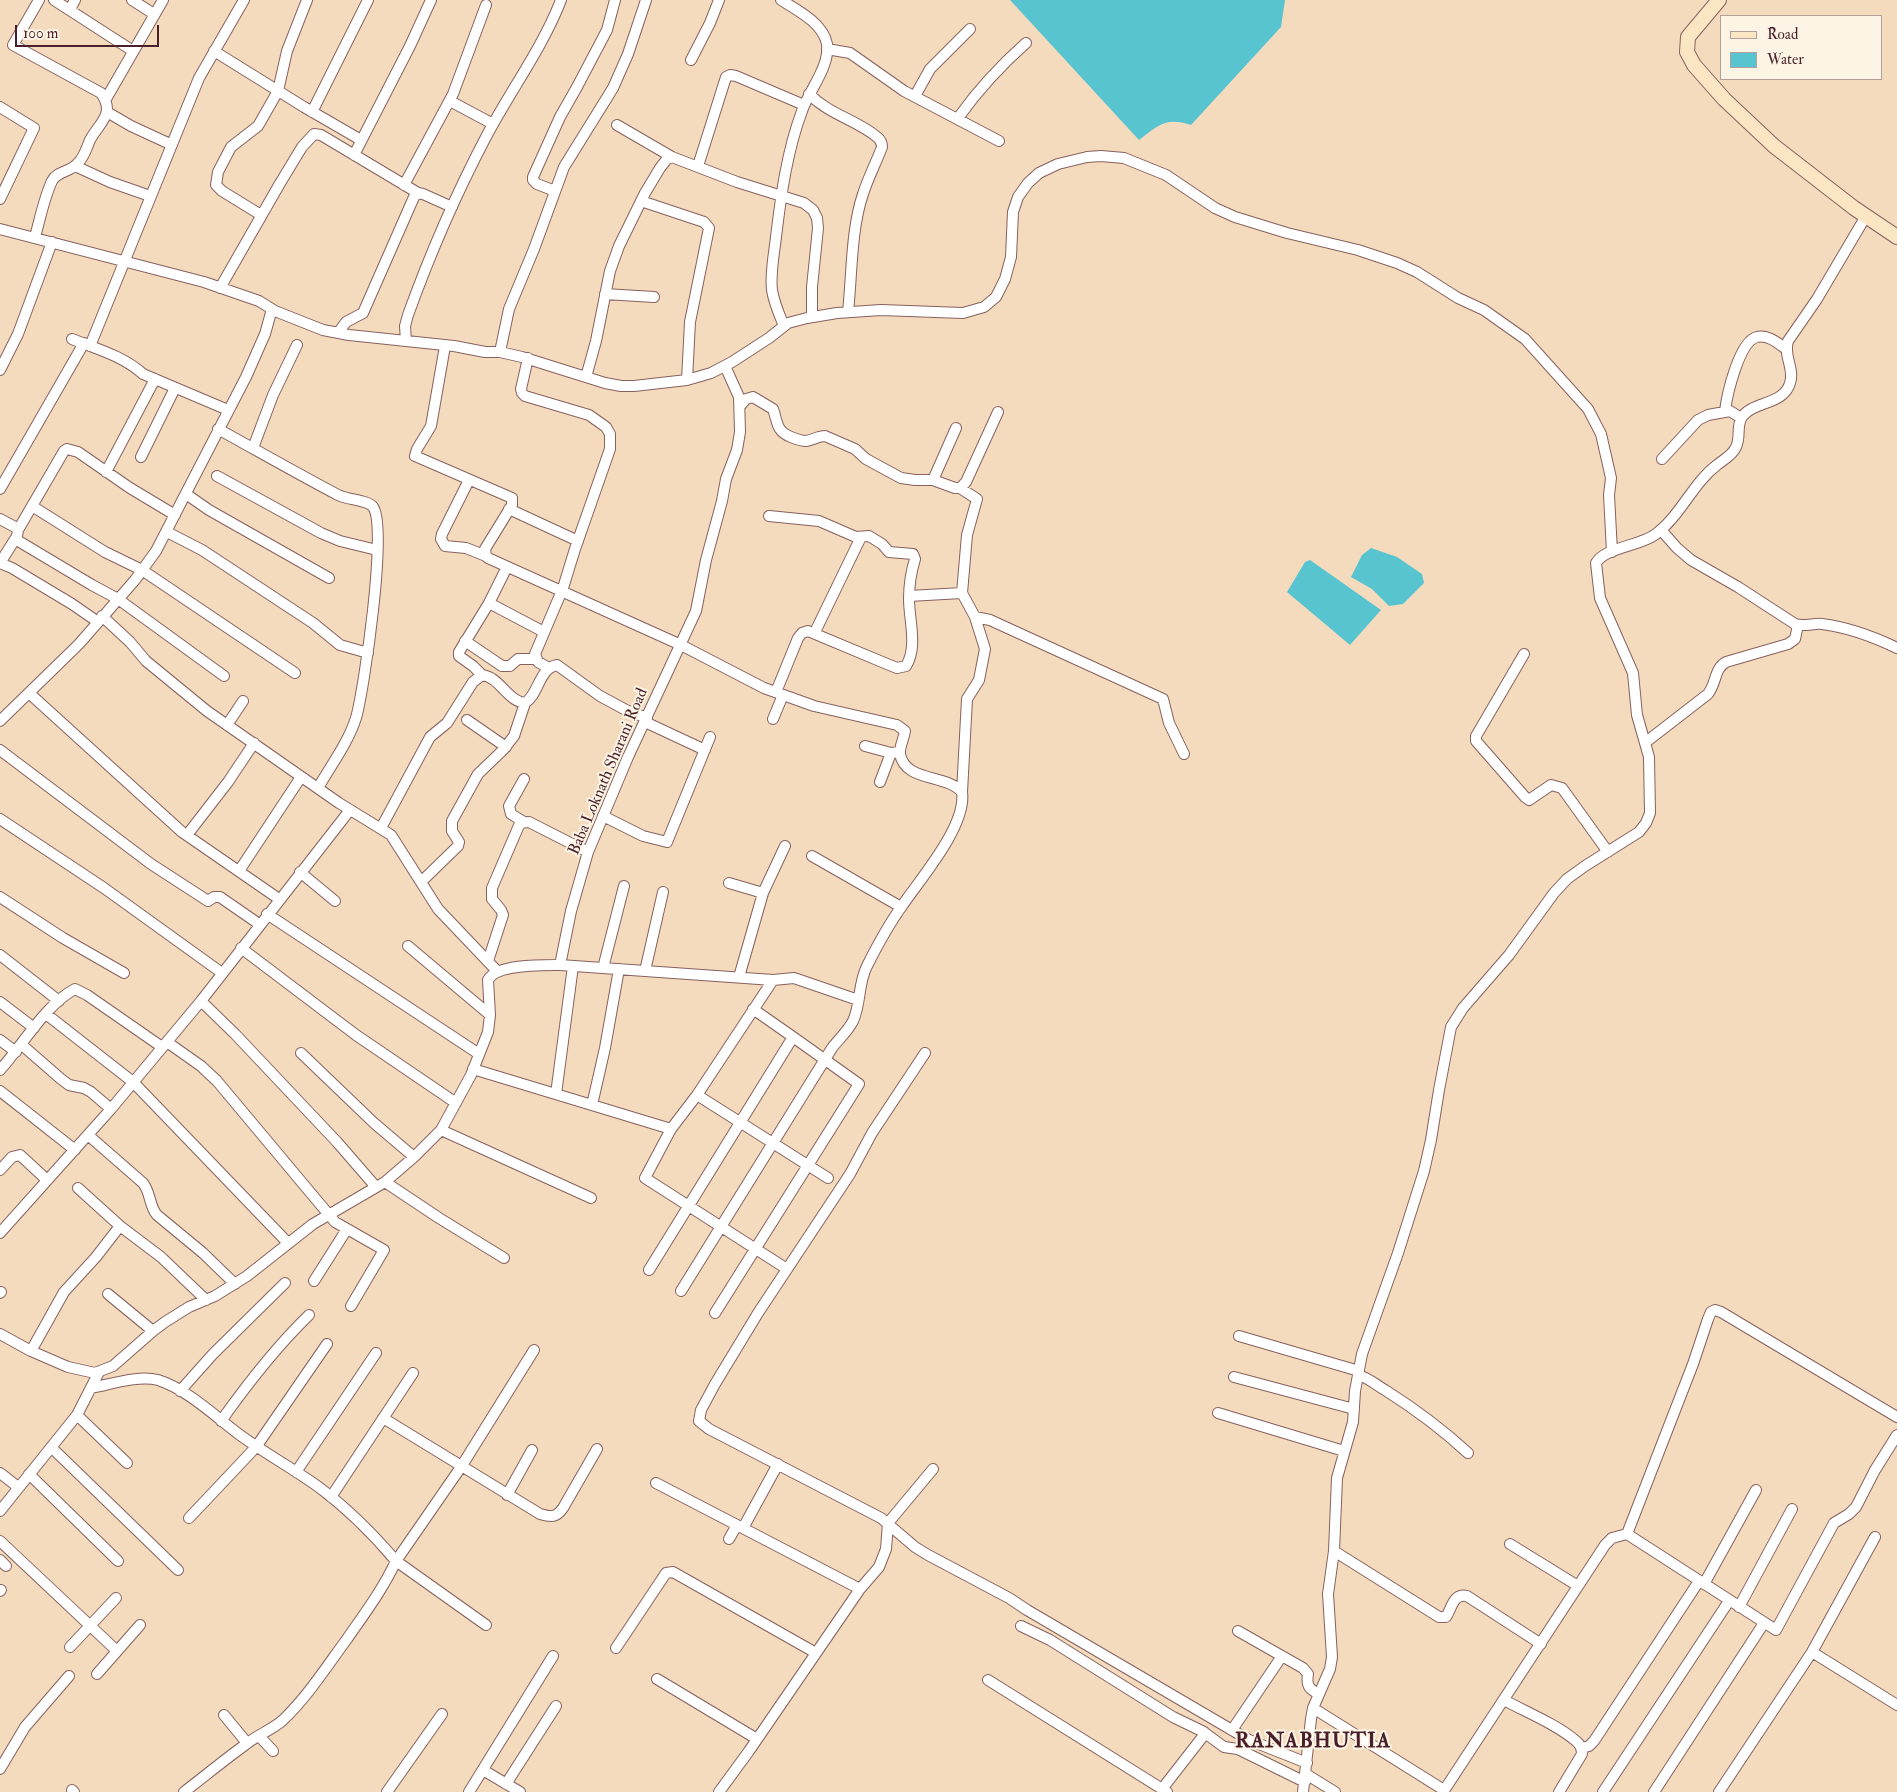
<!DOCTYPE html>
<style>
body{margin:0}
#map{position:relative;width:1897px;height:1792px;overflow:hidden;background:#f5dbbe;font-family:"IM FELL Double Pica",serif}
canvas{display:block}
.legend{position:absolute;left:1720px;top:15px;width:162px;height:65px;box-sizing:border-box;background:#fcf5e5;border:1px solid #b59f9b;margin:0;padding:6px 9px;list-style:none;font-size:15px;color:#4a1f2b}
.legend li{display:flex;align-items:center;gap:10px;height:25px}
.legend b{width:25px;border:1px solid #b59f9b}
.scale{position:absolute;left:15px;top:25px;width:144px;height:22px;box-sizing:border-box;border:2px solid #4a1f2b;border-top:0;padding-left:6px;font-size:15px;line-height:18px;white-space:nowrap;color:#4a1f2b;-webkit-text-stroke:4px #fcf5e5;paint-order:stroke}
</style>
<div id="map">
<canvas width="1897" height="1792"></canvas>
<ul class="legend">
<li><b style="height:6px;background:#fbe6c4"></b>Road</li>
<li><b style="height:14px;background:#58c4d0"></b>Water</li>
</ul>
<div class="scale">100 m</div>
</div>
<script>
const ctx = document.querySelector('canvas').getContext('2d');
ctx.lineJoin = 'round';
function paint(path, color) { ctx.fillStyle = color; ctx.fill(path, 'evenodd'); }
function strokePath(path, color, width, dash) { ctx.strokeStyle = color; ctx.lineWidth = width; ctx.lineCap = dash ? 'butt' : 'round'; ctx.setLineDash(dash || []); ctx.stroke(path); }
function label(font, color, halo, rows, align = 'center') {
  ctx.font = font + ' "IM FELL Double Pica",serif'; ctx.lineWidth = 4; ctx.setLineDash([]); ctx.textBaseline = 'middle'; ctx.strokeStyle = halo; ctx.fillStyle = color; for (const [text, x, y, turn = 0] of rows) {
    ctx.save(); ctx.translate(x, y); ctx.rotate((+turn || 0) * Math.PI / 180); ctx.textAlign = isNaN(turn) ? turn : align; if (halo) ctx.strokeText(text, 0, 0); ctx.fillText(text, 0, 0); ctx.restore();
  }
}
paint(new Path2D(`
 M 1010,0 L 1285,0 L 1281,27 L 1191,125 C 1166,117 1159,125 1139,140 Z
 M 1371,548 L 1397,557 L 1422,574 L 1424,583 L 1403,604 L 1389,606 L 1372,589 L 1351,577 L 1362,555 Z
 M 1310,560 L 1381,610 L 1350,645 L 1287,592 L 1305,562 Z`), '#58c4d0');
const minor = new Path2D(`
 M 54,0 L 133,51
 M 132,0 L 154,14
 M 781,0 C 797,10 823,23 827,44 C 830,67 809,90 802,111 C 787,151 781,195 776,237 C 774,255 770,273 772,290 C 774,303 779,314 784,326
 M 70,9 L 75,0
 M 827,49 L 850,53 L 904,91 L 999,141
 M 214,51 L 304,107 L 361,140
 M 691,60 L 710,23 L 719,0
 M 809,94 C 830,115 857,120 877,137 C 881,140 882,143 882,147 C 876,163 868,178 863,194 C 851,229 852,275 848,312
 M 915,96 L 930,69 L 970,29
 M 106,99 L 163,0
 M 450,101 L 493,124
 M 0,107 L 34,128 L 0,199
 M 107,112 L 131,126 L 170,144
 M 312,112 L 368,0
 M 958,118 C 978,90 1000,66 1026,43
 M 617,125 L 672,157
 M 354,155 L 410,46 L 431,0
 M 75,166 L 110,182 L 150,196
 M 698,166 L 726,77 L 730,75 L 736,76 L 804,105
 M 404,185 L 453,94 L 486,5
 M 555,191 L 537,184 L 533,180 L 533,177 L 560,117 L 577,87 L 607,30 L 615,0
 M 641,201 L 704,222 L 709,228 L 690,322 L 687,380
 M 261,215 L 222,191 L 216,185 L 218,172 L 231,147 L 258,126 L 278,91 L 287,51 L 307,0
 M 0,229 L 204,282 L 259,301 L 275,311 L 323,330 L 349,335 L 454,346 L 485,352 L 500,352 L 522,357 L 605,383 L 621,386 L 634,386 L 687,380 L 711,373 L 732,362 L 769,338 L 788,323 L 807,318 L 837,313 L 881,310 L 963,313 L 984,307 L 996,297 L 1005,279 L 1011,257 L 1013,212 L 1018,197 L 1028,183 L 1039,173 L 1058,164 L 1087,157 L 1101,156 L 1124,158 L 1166,175 L 1215,208 L 1235,217 L 1287,233 L 1358,250 L 1397,263 L 1417,272 L 1458,298 L 1484,310 L 1525,339 L 1588,409 L 1601,434 L 1611,478 L 1609,495 L 1612,552
 M 35,237 C 40,219 44,198 52,181 C 57,171 70,172 77,164 C 84,158 86,149 90,140 C 99,123 116,114 101,93 L 13,45 L 39,0
 M 220,288 L 279,185 L 302,147 L 314,134 L 321,135 L 418,193
 M 605,294 L 654,297
 M 338,333 L 346,322 L 363,313 L 414,197 L 418,193 L 423,194 L 452,207
 M 72,339 C 97,349 123,356 143,374 L 228,410
 M 406,341 L 405,326 L 408,315 C 430,254 456,194 486,137 C 510,91 542,49 561,0
 M 90,346 L 199,78 L 244,0
 M 445,346 L 431,426 L 417,449 L 415,456 L 512,498 L 512,505 L 485,549 L 486,556 L 488,558 L 681,645 L 764,688 L 814,706 L 897,725 L 905,731 C 904,738 899,748 900,754 C 905,782 946,774 962,792 C 967,826 920,879 902,906 C 889,924 877,946 867,966 C 858,983 861,1004 853,1021 C 848,1031 838,1040 832,1048 L 681,1291
 M 500,352 L 509,309 L 534,249 L 564,167 L 613,88 L 628,54 L 646,0
 M 528,358 L 521,389 L 522,393 L 525,396 L 589,415 L 606,427 L 610,434 L 610,449 L 575,549 L 563,588 L 535,654 L 538,662 L 549,668
 M 0,370 L 18,334 L 52,242
 M 586,377 L 596,341 L 610,271 L 619,246 L 645,193 L 660,168 L 667,159 L 672,157 L 737,182 L 804,203 L 813,210 L 817,218 L 818,228 L 812,287 L 812,317
 M 740,406 L 746,399 L 753,397 L 773,409 C 778,423 776,431 791,437 C 796,439 801,441 806,441 C 813,440 818,436 825,436 L 855,449 L 866,459 L 901,478 L 915,480 L 933,480 L 955,488 L 960,488 L 966,482 L 998,412
 M 1725,411 C 1727,395 1739,341 1757,337 C 1767,334 1778,343 1786,349
 M 218,429 C 258,451 298,474 338,495 C 348,500 368,500 373,507 C 388,526 364,690 356,718 C 348,743 331,765 318,788
 M 253,448 L 273,395 L 297,345
 M 141,457 L 175,388
 M 1662,459 L 1698,420 L 1708,415 L 1730,411 L 1741,418
 M 106,472 L 155,379
 M 217,476 L 321,533 L 340,541 L 377,550
 M 469,480 L 442,534 L 441,539 L 445,546 L 466,548 L 486,556
 M 933,480 L 956,428
 M 960,488 L 977,499 L 967,535 L 962,593 L 975,617 L 985,649 L 979,680 L 967,699 L 962,792
 M 0,489 L 84,343
 M 186,494 L 209,510 L 329,578
 M 32,506 L 105,552 L 142,570 L 295,673
 M 509,509 L 578,541
 M 769,516 L 819,521 L 856,537 L 869,536 L 882,544 L 889,552 L 913,554 L 915,559 C 911,572 909,585 909,599 C 909,620 918,647 906,666 L 897,668 L 887,664 L 808,631 L 802,633 L 798,638 L 776,692
 M 0,519 L 15,527 L 18,530 L 17,536 L 0,563
 M 18,530 L 64,451 L 67,449 L 78,452 L 130,488 L 175,515
 M 1661,530 L 1677,548 L 1691,560 L 1738,587 L 1795,624 C 1805,627 1813,623 1822,624 C 1847,627 1874,637 1897,648
 M 167,532 L 202,550 L 313,623 L 340,645 L 368,653
 M 15,539 L 92,585 L 118,599 L 224,676
 M 0,563 L 12,568 L 72,604 L 98,622
 M 909,596 L 962,593
 M 489,603 L 544,632
 M 102,616 L 130,642 L 146,661 L 207,711 L 339,803 L 391,835 L 438,909 L 497,971
 M 975,617 L 990,620 L 1163,699 L 1169,723 L 1184,754
 M 815,632 L 861,537
 M 465,641 L 502,666 L 510,666 L 518,659 L 535,659
 M 1524,654 L 1479,731 L 1476,736 L 1476,741 L 1525,797 L 1529,800 L 1551,785 L 1562,788 L 1608,852
 M 482,675 L 473,666 L 459,656 L 459,652 L 489,603 L 507,567
 M 29,693 L 182,832 L 279,899
 M 773,719 L 783,695
 M 467,720 L 506,747
 M 0,721 L 79,644 L 135,580 L 156,551 L 246,377 L 265,334 L 272,309
 M 645,722 L 705,750
 M 227,725 L 243,701
 M 1646,742 L 1708,694 C 1717,682 1714,669 1726,662 L 1788,644 L 1795,639 L 1798,625
 M 865,746 L 891,753
 M 0,750 L 151,864 L 208,901 L 214,897 L 220,897 L 259,924
 M 880,782 L 891,753 L 900,752
 M 603,816 L 643,836 L 667,842 L 710,737
 M 0,819 L 104,888 L 222,973
 M 524,822 L 511,814 L 509,806 L 524,779
 M 381,828 L 430,737 L 447,723 L 473,682 L 482,675 C 500,677 507,701 525,703 C 539,694 539,668 557,665 L 600,696 L 626,710 L 647,718
 M 187,835 L 228,782 L 254,743
 M 812,856 L 901,907
 M 239,871 L 301,777
 M 300,872 L 335,901
 M 422,881 L 458,846 L 459,842 L 452,831 L 452,821 L 478,774 L 503,750 L 514,736 L 525,703
 M 729,883 L 763,893
 M 0,897 L 63,938 L 124,973
 M 267,914 L 479,1054
 M 408,946 L 490,1015
 M 241,948 L 356,1035 L 456,1103
 M 0,955 L 59,1001
 M 488,961 L 503,915 L 501,910 L 492,899 L 492,888 L 520,823 L 529,822 L 588,852
 M 560,965 L 571,911 L 588,852 L 628,757 L 696,611 L 706,560 L 722,501 L 726,479 L 737,450 L 740,432 L 739,397 L 725,366
 M 603,968 L 624,886
 M 645,971 L 663,892
 M 739,977 L 763,893 L 785,846
 M 773,980 L 697,1095 L 671,1129 L 645,1178 L 787,1269
 M 201,1001 L 235,1034 L 337,1142 L 376,1187
 M 0,1002 L 34,1028
 M 46,1014 L 133,1082 L 288,1243
 M 0,1040 L 16,1052
 M 167,1042 L 201,1066 L 217,1081 L 335,1222 L 384,1250 L 351,1306
 M 22,1045 L 61,1079 L 69,1085 L 84,1088 L 91,1092 L 111,1109
 M 301,1053 L 374,1123 L 414,1157
 M 925,1053 L 872,1133 L 850,1174 L 758,1313 L 715,1384 L 701,1410 L 699,1421 L 709,1429 L 881,1518 L 915,1547 L 928,1555 L 1009,1598 L 1027,1610 L 1249,1740 L 1307,1763
 M 473,1069 L 671,1129
 M 0,1070 C 22,1046 46,1004 75,989 L 87,995 L 162,1047
 M 0,1091 L 75,1150
 M 556,1094 L 573,966
 M 697,1095 L 828,1178
 M 592,1105 L 605,1048 L 619,969
 M 441,1130 L 591,1198
 M 88,1135 L 143,1183 C 151,1193 149,1206 157,1215 L 203,1253 L 235,1284
 M 0,1170 L 12,1157 L 20,1155 L 47,1180
 M 385,1182 L 439,1218 L 504,1258
 M 78,1188 L 120,1226 L 161,1257 L 206,1300
 M 0,1233 L 111,1109 L 201,1001 L 350,810
 M 649,1270 L 793,1037 L 753,1009
 M 314,1281 L 347,1229
 M 0,1293 L 1,1292
 M 108,1294 L 153,1331
 M 715,1313 L 859,1084 L 793,1037
 M 0,1334 L 31,1351 L 68,1367 L 95,1373 L 113,1366 L 153,1331 L 165,1322 L 189,1307 L 215,1296 L 247,1276 L 313,1224 L 385,1182 L 414,1157 L 441,1130 L 471,1075 L 488,1032 L 490,1015 L 488,980 C 496,964 543,965 560,965 L 773,980 L 794,978 L 858,1000
 M 1239,1336 L 1359,1371
 M 31,1351 L 64,1292 L 96,1257 L 120,1226
 M 1358,1375 C 1369,1378 1376,1385 1385,1390 C 1415,1409 1442,1429 1468,1453
 M 1234,1377 L 1354,1409
 M 91,1388 C 112,1384 138,1375 158,1380 C 187,1389 216,1417 240,1435 C 266,1454 294,1469 320,1488 C 348,1509 373,1534 396,1561 C 383,1589 365,1613 347,1639 C 327,1666 308,1696 283,1720 C 272,1730 257,1735 245,1745 C 224,1760 205,1776 184,1792
 M 180,1391 L 213,1354 L 285,1283
 M 1218,1413 L 1344,1451
 M 77,1415 L 127,1463
 M 383,1418 L 540,1514 C 551,1517 556,1518 563,1508 L 597,1449
 M 221,1421 C 248,1383 276,1347 309,1315
 M 51,1447 L 178,1570
 M 296,1472 L 376,1353
 M 0,1473 L 18,1487
 M 29,1474 L 118,1561
 M 656,1483 L 860,1589
 M 507,1495 L 532,1450
 M 331,1497 L 413,1373
 M 0,1511 L 77,1415 L 99,1372
 M 189,1518 L 256,1447 L 327,1344
 M 743,1528 L 778,1464
 M 1627,1534 L 1693,1364 L 1708,1319 L 1711,1312 L 1715,1310 L 1721,1312 L 1897,1417
 M 729,1539 L 737,1525
 M 0,1541 L 117,1651
 M 1510,1544 L 1578,1586
 M 1334,1551 L 1439,1617 L 1446,1617 C 1452,1608 1453,1593 1467,1596 L 1541,1644
 M 0,1560 L 6,1566
 M 1704,1584 L 1756,1490
 M 0,1591 L 1,1590
 M 1739,1607 L 1792,1509
 M 486,1625 L 396,1561 L 461,1467 L 534,1350
 M 1021,1626 L 1050,1640 L 1173,1717 L 1204,1732 L 1204,1735 L 1162,1789
 M 1238,1631 L 1303,1668 L 1308,1674 C 1306,1686 1309,1689 1319,1694
 M 70,1647 L 116,1598
 M 616,1648 L 666,1573 L 673,1572 L 816,1653
 M 1812,1652 L 1897,1705
 M 97,1674 L 140,1625
 M 657,1679 L 757,1739
 M 988,1680 L 1167,1792
 M 1504,1700 C 1526,1712 1556,1724 1576,1741 C 1580,1744 1582,1748 1582,1754 L 1559,1792
 M 1313,1708 L 1444,1790
 M 224,1715 L 247,1743
 M 1232,1730 L 1282,1656
 M 1205,1733 L 1224,1747 L 1238,1749 L 1305,1782
 M 260,1737 L 273,1751
 M 1582,1748 L 1589,1746 L 1594,1741 L 1699,1581
 M 0,1769 L 25,1727 L 69,1676
 M 483,1770 L 520,1792
 M 1306,1774 L 1335,1792
 M 506,1784 L 556,1706
 M 72,1790 L 74,1792
 M 387,1792 L 442,1714
 M 469,1792 L 553,1656
 M 719,1792 L 749,1751 L 860,1589 L 879,1567 L 886,1549 L 888,1523 L 933,1469
 M 1303,1792 L 1311,1719 L 1313,1708 L 1330,1669 L 1332,1657 L 1328,1594 L 1334,1551 L 1337,1478 L 1353,1422 L 1355,1391 L 1362,1354 L 1398,1253 L 1424,1171 L 1431,1140 L 1439,1090 L 1451,1027 L 1463,1008 L 1509,955 L 1554,893 L 1567,879 L 1585,866 L 1639,832 L 1646,823 L 1650,813 L 1649,757 L 1637,715 L 1633,673 L 1600,598 L 1596,563 C 1605,547 1641,546 1656,534 C 1681,515 1693,483 1717,465 C 1724,459 1732,456 1736,447 C 1741,437 1736,426 1742,417 C 1753,401 1784,405 1790,383 C 1795,369 1783,356 1788,341 L 1817,299 L 1866,216
 M 1443,1792 L 1605,1545 L 1612,1538 L 1627,1534 L 1776,1630 L 1834,1523 L 1849,1514 L 1856,1507 L 1875,1470 L 1897,1435
 M 1603,1792 L 1729,1601
 M 1654,1792 L 1764,1623
 M 1719,1792 L 1812,1652 L 1875,1537`);
const secondary = new Path2D(`
 M 1719,0 L 1688,37 L 1687,52 L 1694,65 L 1724,99 L 1774,146 L 1854,208 L 1897,237`);
strokePath(minor, '#86615e', 12);
strokePath(secondary, '#86615e', 16);
strokePath(minor, '#fff', 10);
strokePath(secondary, '#fbe6c4', 14);
label('16px', '#4a1f2b', '#fcf5e5', [
 ["Baba Loknath Sharani Road",609,772,-67]
]);
ctx.letterSpacing = '1px';
label('bold 21px', '#4a1f2b', '#fcf5e5', [
 ["RANABHUTIA",1313,1742]
]);
ctx.letterSpacing = '0px';
</script>
